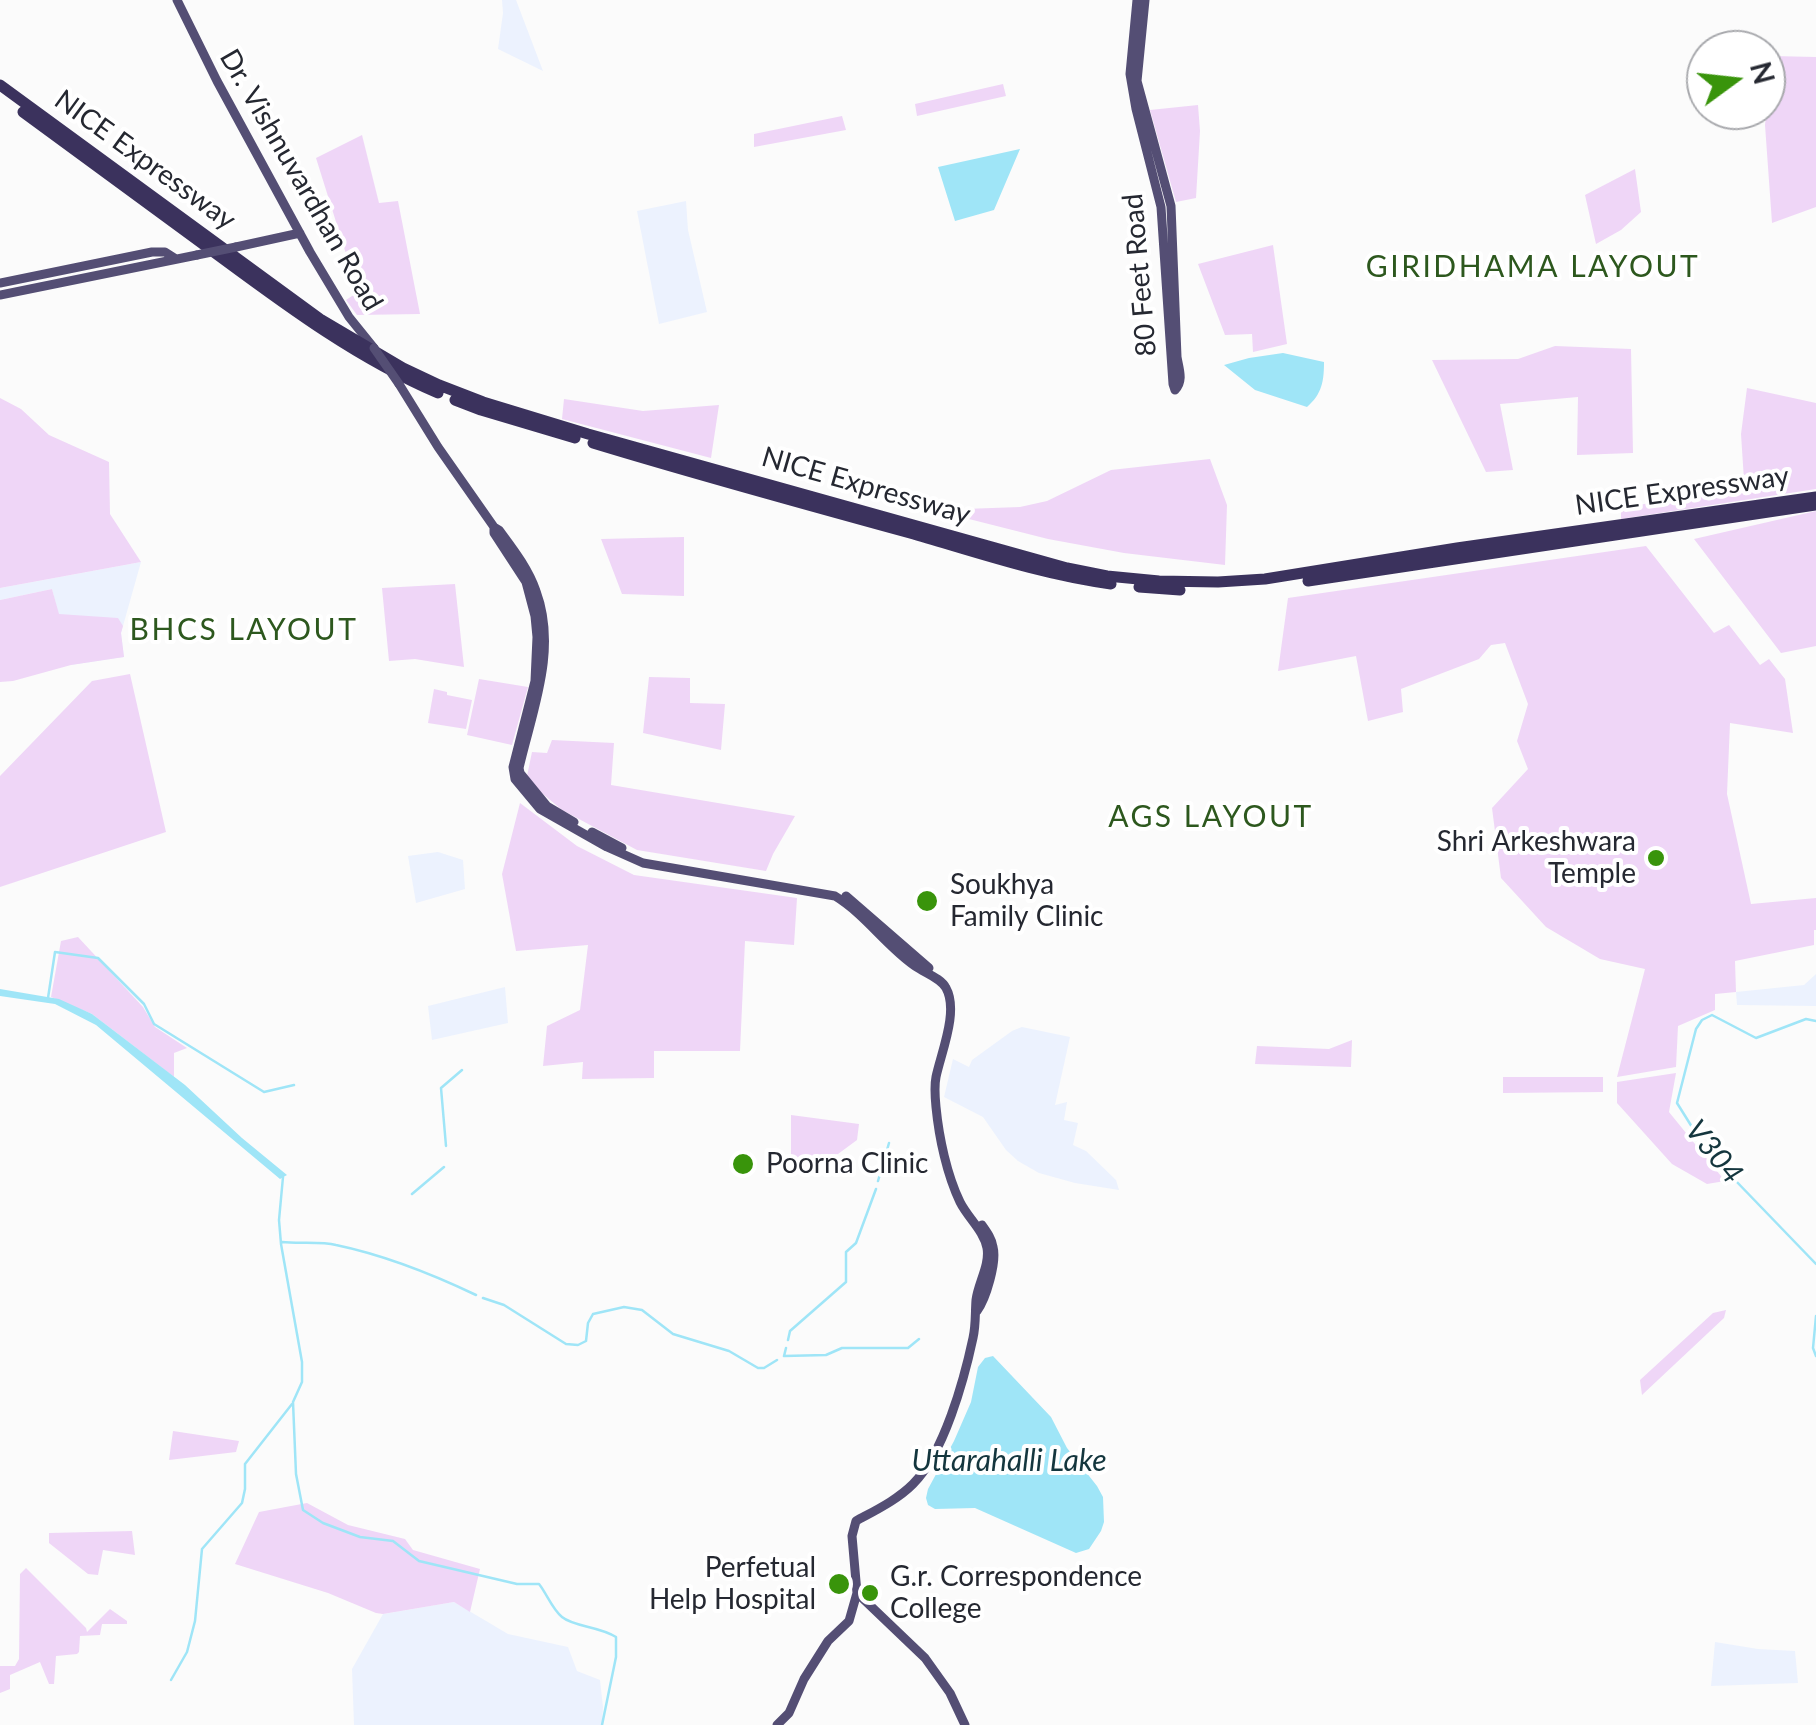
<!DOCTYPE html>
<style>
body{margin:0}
#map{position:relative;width:1816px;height:1725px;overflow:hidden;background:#fbfbfb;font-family:Lato,sans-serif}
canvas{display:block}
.north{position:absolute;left:1686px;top:30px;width:100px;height:100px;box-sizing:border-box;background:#fff;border:2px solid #a8a9ad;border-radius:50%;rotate:75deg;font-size:28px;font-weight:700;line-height:40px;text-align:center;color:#252831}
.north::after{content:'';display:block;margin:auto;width:35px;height:45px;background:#39940b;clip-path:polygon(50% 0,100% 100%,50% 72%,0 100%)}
</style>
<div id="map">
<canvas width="1816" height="1725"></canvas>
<div class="north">N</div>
</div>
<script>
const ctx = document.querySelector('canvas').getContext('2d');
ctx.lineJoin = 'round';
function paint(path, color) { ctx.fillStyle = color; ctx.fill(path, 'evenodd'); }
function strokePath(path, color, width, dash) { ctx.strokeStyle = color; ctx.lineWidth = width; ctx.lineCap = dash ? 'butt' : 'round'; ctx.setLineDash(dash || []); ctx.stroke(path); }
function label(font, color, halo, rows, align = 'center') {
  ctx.font = font + ' Lato,sans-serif'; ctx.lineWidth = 8; ctx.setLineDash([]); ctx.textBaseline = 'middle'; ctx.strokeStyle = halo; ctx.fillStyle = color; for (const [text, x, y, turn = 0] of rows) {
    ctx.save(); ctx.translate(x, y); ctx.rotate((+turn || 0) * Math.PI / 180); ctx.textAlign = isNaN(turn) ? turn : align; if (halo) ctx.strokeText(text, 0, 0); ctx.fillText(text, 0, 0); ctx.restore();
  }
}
paint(new Path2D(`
 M 502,0 L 516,0 L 543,71 L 498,49 L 503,13 Z
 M 686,201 L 688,230 L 707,312 L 659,324 L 637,211 Z
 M 141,562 L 121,633 L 124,657 L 71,665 L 52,589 L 0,600 L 0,588 Z
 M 438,852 L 463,860 L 465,889 L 416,903 L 408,856 Z
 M 1816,974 L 1816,1006 L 1737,1005 L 1736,992 L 1804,985 Z
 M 505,987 L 508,1023 L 432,1040 L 428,1006 Z
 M 1022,1027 L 1070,1037 L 1055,1105 L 1067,1102 L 1064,1120 L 1078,1123 L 1073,1145 L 1086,1151 L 1116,1180 L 1119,1190 L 1075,1183 L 1039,1173 L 1018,1161 L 1006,1150 L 983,1117 L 944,1097 L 953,1059 L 969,1067 L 972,1060 L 1012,1031 Z
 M 454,1602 L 508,1634 L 568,1647 L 577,1671 L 600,1680 L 603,1707 L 602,1725 L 354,1725 L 352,1669 L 383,1614 Z
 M 1715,1642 L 1758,1649 L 1795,1651 L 1798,1683 L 1711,1686 Z`), '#ecf2fe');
paint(new Path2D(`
 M 1772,56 L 1816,57 L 1816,207 L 1772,223 L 1765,125 Z
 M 1003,84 L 1006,96 L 917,116 L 915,104 Z
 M 1198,105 L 1200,131 L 1196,198 L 1176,202 L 1150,110 Z
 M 842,116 L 846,130 L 754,147 L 754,134 Z
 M 362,135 L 379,203 L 398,201 L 420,314 L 357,315 L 346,300 L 358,292 L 316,158 Z
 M 1635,169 L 1641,212 L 1621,230 L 1596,244 L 1585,195 Z
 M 1273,245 L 1287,344 L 1253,352 L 1252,334 L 1225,335 L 1198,264 Z
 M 1555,346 L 1631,349 L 1633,453 L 1577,455 L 1578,397 L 1500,404 L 1513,470 L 1486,472 L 1432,360 L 1518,359 Z
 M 1747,388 L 1816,403 L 1816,489 L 1621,519 L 1621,508 L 1679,498 L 1744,480 L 1741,434 Z
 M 0,398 L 21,409 L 49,435 L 109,462 L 110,514 L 141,562 L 0,588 Z
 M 564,399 L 643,411 L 719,405 L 711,458 L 562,419 Z
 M 1210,459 L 1227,505 L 1225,565 L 1124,553 L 1048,539 L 965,518 L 964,509 L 1020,507 L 1047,501 L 1111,470 Z
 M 1816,511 L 1816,646 L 1781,653 L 1694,539 Z
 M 684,537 L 684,596 L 622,594 L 601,539 Z
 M 1646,546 L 1714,633 L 1729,625 L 1760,665 L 1769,659 L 1785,679 L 1793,733 L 1730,723 L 1727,794 L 1751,904 L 1816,898 L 1816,930 L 1814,930 L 1814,945 L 1735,961 L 1736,992 L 1715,994 L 1715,1010 L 1678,1026 L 1676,1067 L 1617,1077 L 1645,969 L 1600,959 L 1546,927 L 1501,878 L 1492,808 L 1528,769 L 1517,741 L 1528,704 L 1505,643 L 1491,645 L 1479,659 L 1401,689 L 1403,712 L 1368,721 L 1356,656 L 1278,671 L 1288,598 Z
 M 455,584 L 464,667 L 415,659 L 389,661 L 382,588 Z
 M 52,589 L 59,614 L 118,618 L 123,626 L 121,633 L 124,657 L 71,665 L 13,681 L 0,682 L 0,600 Z
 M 130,674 L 166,832 L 0,887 L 0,776 L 92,681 Z
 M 649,677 L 690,678 L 690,703 L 725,704 L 721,750 L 643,733 Z
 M 479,679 L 528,687 L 512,745 L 467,735 Z
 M 434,689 L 447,692 L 447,695 L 472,700 L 466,729 L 428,723 Z
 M 552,740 L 614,743 L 611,785 L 795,816 L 773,854 L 766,871 L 637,850 L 562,810 L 537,789 L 527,776 L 532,752 L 547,753 Z
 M 520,803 L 577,846 L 634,875 L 797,898 L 794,945 L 745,941 L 740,1051 L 654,1051 L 654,1078 L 582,1079 L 583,1062 L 543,1066 L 547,1026 L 580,1010 L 588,945 L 516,951 L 502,874 Z
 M 78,937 L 143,1007 L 155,1027 L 187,1048 L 174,1053 L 174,1077 L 92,1014 L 51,997 L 61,941 Z
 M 1352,1040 L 1351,1067 L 1255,1064 L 1257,1046 L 1329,1049 Z
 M 1676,1073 L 1669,1112 L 1725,1181 L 1707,1184 L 1672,1164 L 1617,1103 L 1617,1082 Z
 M 1503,1077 L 1603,1077 L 1603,1092 L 1503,1093 Z
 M 791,1115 L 859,1124 L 857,1140 L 838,1154 L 828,1155 L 824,1164 L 811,1174 L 799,1173 L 799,1166 L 791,1165 Z
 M 1726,1310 L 1724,1318 L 1642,1395 L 1640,1380 L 1713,1313 Z
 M 173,1431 L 239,1441 L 236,1452 L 169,1460 Z
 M 307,1503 L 348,1525 L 405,1539 L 413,1550 L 480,1569 L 470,1612 L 454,1602 L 383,1614 L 376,1613 L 328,1593 L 235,1564 L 259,1512 Z
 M 132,1531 L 135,1555 L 103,1550 L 98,1575 L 88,1574 L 49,1543 L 49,1533 Z
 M 26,1568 L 86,1628 L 87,1632 L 110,1609 L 127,1621 L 127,1624 L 102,1624 L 100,1635 L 80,1636 L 79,1652 L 77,1654 L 56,1656 L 54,1684 L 49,1684 L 40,1662 L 10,1675 L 10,1689 L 0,1693 L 0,1666 L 15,1666 L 19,1659 L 20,1574 Z`), '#efd6f7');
paint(new Path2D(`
 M 1020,149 L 994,210 L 955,221 L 938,167 Z
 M 1283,353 L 1324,362 C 1324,381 1322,394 1307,407 L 1255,390 L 1224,365 L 1249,358 Z
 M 0,989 L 59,999 L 92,1014 L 185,1085 L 242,1138 L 287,1175 L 280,1179 L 96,1025 L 55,1004 L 0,996 Z
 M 993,1356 L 1051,1417 L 1067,1448 L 1097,1486 L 1103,1497 L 1104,1522 L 1101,1531 L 1089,1549 L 1076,1553 L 975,1508 L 935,1509 L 928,1505 L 926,1498 L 928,1489 L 954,1441 L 971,1402 L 978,1367 L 985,1358 Z`), '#9fe5f7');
strokePath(new Path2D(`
 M 48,998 L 55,952 L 98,958 L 144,1004 L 154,1024 L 264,1092 L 294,1085
 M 1816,1021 L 1806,1019 L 1756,1038 L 1712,1015 L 1702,1020 L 1696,1029 L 1677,1103 L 1707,1151 L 1816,1264
 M 446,1146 L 441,1088 L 462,1070
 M 283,1177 L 279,1220 L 281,1244 L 302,1362 L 302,1382 L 293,1402 L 296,1474 L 303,1510 L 323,1523 L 360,1537 L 393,1541 L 419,1561 L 517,1584 L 539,1584 C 547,1594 552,1609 562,1617 C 574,1627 599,1626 616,1637 L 616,1657 L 602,1725
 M 878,1181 L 889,1143
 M 412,1194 L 444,1167
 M 282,1242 C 298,1244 321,1241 336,1245 C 384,1255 432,1274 476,1295
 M 483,1298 L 504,1305 L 566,1344 L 578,1345 L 586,1341 L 588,1323 L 593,1314 L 624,1307 L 642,1310 L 673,1334 L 729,1351 L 758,1368 L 764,1368 L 777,1360
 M 1816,1316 L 1813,1348 L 1816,1356
 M 788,1340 L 790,1331 L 846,1282 L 846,1252 L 856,1243 L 876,1189
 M 786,1348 L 784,1356 L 826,1355 L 842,1348 L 908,1348 L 919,1339
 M 171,1680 L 187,1652 L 195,1621 L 202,1549 L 242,1503 L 245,1489 L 245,1464 L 292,1404`), '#9fe5f7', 2.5);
strokePath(new Path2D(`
 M 177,0 L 217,81 L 310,252 L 349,317 L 374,348
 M 1137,0 L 1130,74 L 1136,109 L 1161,207 L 1173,384 L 1175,390
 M 1145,0 L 1137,81 L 1171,206 L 1177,357 C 1179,369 1184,381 1175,390
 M 236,247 L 300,233
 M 0,283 L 152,252 L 165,252 L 176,259
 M 0,295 L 197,255
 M 399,384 L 438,447 L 494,527 L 494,533 L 526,582 L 535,616 L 537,637 L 535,681 L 513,767 L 515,779 L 540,809 L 607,847 L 643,863 L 835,896 C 866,915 886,946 915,966 C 925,973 941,978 946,988 C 959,1011 941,1053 936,1077 C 934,1087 935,1097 936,1107 C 939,1138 947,1175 960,1202 C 968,1218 984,1231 987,1248 C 990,1265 978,1283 976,1300 C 975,1313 976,1325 973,1338 C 964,1380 944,1453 913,1484 C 897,1500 876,1510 856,1521 L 852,1536 L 857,1593 L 849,1621 L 828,1641 L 804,1679 L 789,1713 L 777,1725
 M 494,527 L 499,530 C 513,549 528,568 536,591 C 558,650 532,711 519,768 L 520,773 L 547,806 L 574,822
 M 592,832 L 622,848
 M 846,896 L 929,968
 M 977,1311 C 986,1299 997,1262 993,1247 C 992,1239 987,1232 982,1225
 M 857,1593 L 925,1658 L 950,1693 L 965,1725`), '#544e74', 9);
strokePath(new Path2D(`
 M 0,85 L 320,319 L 403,368 L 439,385 L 483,402 L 588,434 L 1067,568 L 1107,576 L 1159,581 L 1218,582 L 1265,579 L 1457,548 L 1816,497
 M 23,112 C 90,161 156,210 222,258 C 291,309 359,359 438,393
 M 455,400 L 481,410 L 575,438
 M 593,443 C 698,475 804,504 910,533 C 976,552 1043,575 1111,584
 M 1308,581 L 1816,505
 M 1139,587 L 1180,590`), '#3b325d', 11);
strokePath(new Path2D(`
 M 197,255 L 236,247
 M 374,348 L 399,384`), '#544e74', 9);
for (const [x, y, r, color] of [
 [1656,858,10,"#39940b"],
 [927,901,12,"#39940b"],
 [743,1164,12,"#39940b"],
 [839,1584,12,"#39940b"],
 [870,1593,10,"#39940b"]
]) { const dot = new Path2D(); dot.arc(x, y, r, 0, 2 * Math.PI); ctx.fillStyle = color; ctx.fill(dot); strokePath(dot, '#fff', 4); }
label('28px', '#252831', '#fff', [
 ["NICE Expressway",145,160,36],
 ["Dr. Vishnuvardhan Road",301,180,60],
 ["80 Feet Road",1140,275,-95],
 ["NICE Expressway",866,486,16],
 ["NICE Expressway",1682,491,-8]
]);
label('28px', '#252831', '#fff', [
 ["Shri Arkeshwara",1636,842,"right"],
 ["Temple",1636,874,"right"],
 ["Soukhya",950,885],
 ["Family Clinic",950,917],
 ["Poorna Clinic",766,1164],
 ["Perfetual",816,1568,"right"],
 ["Help Hospital",816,1600,"right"],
 ["G.r. Correspondence",890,1577],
 ["College",890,1609]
], 'left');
ctx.letterSpacing = '2.5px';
label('30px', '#2d581e', '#fff', [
 ["GIRIDHAMA LAYOUT",1533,267],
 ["BHCS LAYOUT",244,630],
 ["AGS LAYOUT",1211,817]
]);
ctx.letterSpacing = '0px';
label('italic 30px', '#14363e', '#fff', [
 ["V304",1714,1152,51],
 ["Uttarahalli Lake",1009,1461]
]);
</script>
